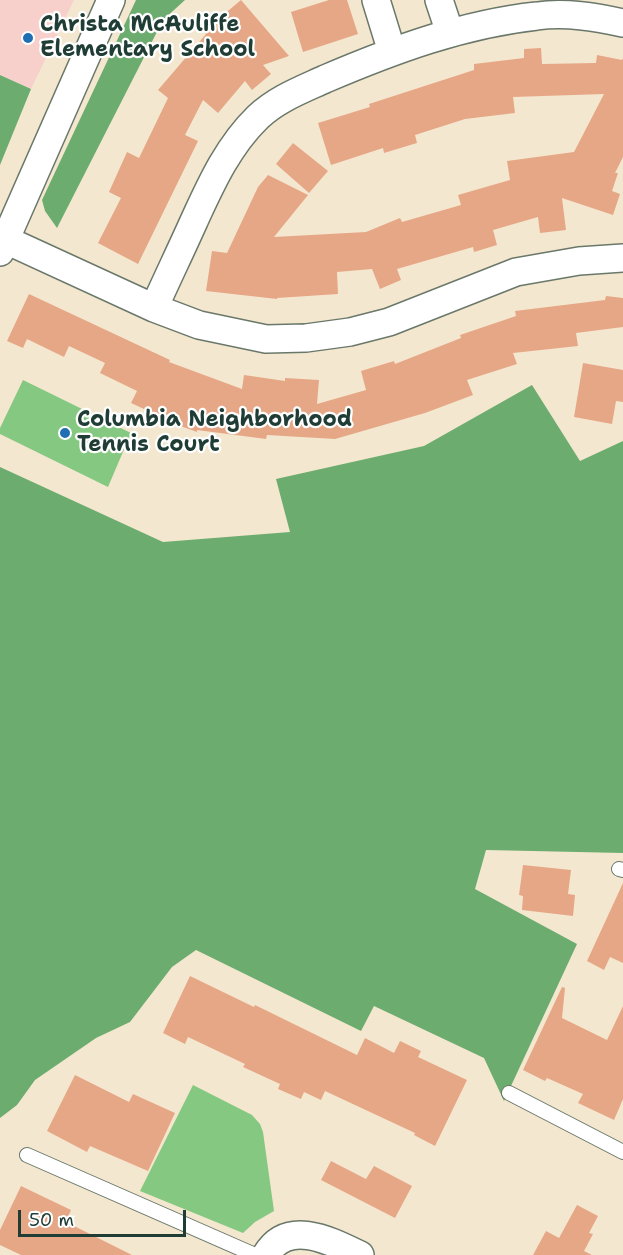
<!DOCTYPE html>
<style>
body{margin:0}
#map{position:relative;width:623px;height:1255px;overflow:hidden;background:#f4e7cf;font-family:"Shantell Sans",sans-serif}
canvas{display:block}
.scale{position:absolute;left:18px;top:1210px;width:168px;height:27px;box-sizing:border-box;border:3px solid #1f3d34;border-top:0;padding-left:8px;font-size:18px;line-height:21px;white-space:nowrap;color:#1f3d34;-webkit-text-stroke:4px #fff;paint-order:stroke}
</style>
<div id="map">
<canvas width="623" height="1255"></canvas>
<div class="scale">50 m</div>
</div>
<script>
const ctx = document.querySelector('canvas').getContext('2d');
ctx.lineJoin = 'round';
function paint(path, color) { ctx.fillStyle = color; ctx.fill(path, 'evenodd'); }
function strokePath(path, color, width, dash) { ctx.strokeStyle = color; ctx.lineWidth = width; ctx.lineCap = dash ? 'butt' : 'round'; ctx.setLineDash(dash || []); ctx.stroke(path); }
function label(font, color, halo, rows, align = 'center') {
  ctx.font = font + ' "Shantell Sans",sans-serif'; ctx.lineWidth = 4.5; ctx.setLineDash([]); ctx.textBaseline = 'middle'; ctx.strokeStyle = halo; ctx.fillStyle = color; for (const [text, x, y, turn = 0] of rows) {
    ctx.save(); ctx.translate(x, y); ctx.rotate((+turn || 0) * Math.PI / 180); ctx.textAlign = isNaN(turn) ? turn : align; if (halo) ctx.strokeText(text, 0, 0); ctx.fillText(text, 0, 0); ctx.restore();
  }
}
paint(new Path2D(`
 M 0,0 L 74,0 L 31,89 L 0,75 Z`), '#f7d0cc');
paint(new Path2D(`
 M 23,380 L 131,433 L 108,487 L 0,434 L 0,428 Z
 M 193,1085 L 252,1115 L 260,1124 L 263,1132 L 274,1211 L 255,1222 L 243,1233 L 140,1191 Z`), '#85c881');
paint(new Path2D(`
 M 136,0 L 185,0 L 163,20 L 57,228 L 45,211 L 42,200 Z
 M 0,75 L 31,89 L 0,165 Z
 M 532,385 L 580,461 L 623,441 L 623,853 L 486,850 L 475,889 L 577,944 L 504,1101 L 484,1058 L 374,1006 L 361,1031 L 196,950 L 172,967 L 130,1022 L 96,1038 L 35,1080 L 17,1105 L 0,1118 L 0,467 L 163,542 L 290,532 L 276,479 L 424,446 Z`), '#6cac6f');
paint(new Path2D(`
 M 241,0 L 289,56 L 263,65 L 271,74 L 252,90 L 245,81 L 218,113 L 203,100 L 185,135 L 198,141 L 138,264 L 98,243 L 121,198 L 109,192 L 127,152 L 139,158 L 168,98 L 158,90 L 206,34 L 204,31 Z
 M 329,0 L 347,0 L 358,34 L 303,52 L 291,12 Z
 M 541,48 L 542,64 L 596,63 L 597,55 L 622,60 L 623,58 L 623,157 L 615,173 L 618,173 L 612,191 L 620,194 L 613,215 L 562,198 L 566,230 L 540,233 L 538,217 L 493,230 L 497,245 L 474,252 L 473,247 L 397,269 L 401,280 L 380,289 L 372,269 L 337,272 L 338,294 L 277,298 L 277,299 L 206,291 L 212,251 L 227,253 L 258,187 L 268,175 L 308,195 L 274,237 L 366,232 L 400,218 L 402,222 L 461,205 L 458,195 L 510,180 L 507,161 L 574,152 L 604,94 L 513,97 L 515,113 L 465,119 L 415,135 L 417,143 L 384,153 L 383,148 L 331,165 L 318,123 L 370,107 L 369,104 L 474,70 L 474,64 L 524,58 L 524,49 Z
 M 293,143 L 328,171 L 309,193 L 276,164 Z
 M 29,294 L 170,360 L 169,362 L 242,389 L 244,375 L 285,381 L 285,378 L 319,380 L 317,404 L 366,390 L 361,371 L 394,361 L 395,364 L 461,338 L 460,335 L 516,316 L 515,311 L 605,300 L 606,296 L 623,298 L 623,327 L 576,333 L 578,346 L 513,353 L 517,364 L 467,380 L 473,395 L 425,413 L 335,439 L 267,435 L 266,439 L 197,430 L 197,432 L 156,417 L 157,415 L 131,403 L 137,391 L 100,373 L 105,363 L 69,346 L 64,357 L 27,339 L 23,348 L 7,341 Z
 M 583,363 L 623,370 L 623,402 L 616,401 L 612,424 L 574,417 Z
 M 523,865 L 571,870 L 568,894 L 575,895 L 573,916 L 522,910 L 523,896 L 519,895 Z
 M 623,883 L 623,963 L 610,957 L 604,970 L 587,961 Z
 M 190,976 L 254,1007 L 255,1005 L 357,1055 L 365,1038 L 394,1053 L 400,1041 L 421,1051 L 418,1057 L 467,1080 L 435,1146 L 414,1135 L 415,1133 L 325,1091 L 321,1100 L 304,1092 L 301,1099 L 278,1089 L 280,1084 L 243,1067 L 245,1064 L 188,1037 L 185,1044 L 163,1033 Z
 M 562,987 L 565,988 L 562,1018 L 607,1040 L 623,1006 L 623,1099 L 614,1120 L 578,1103 L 583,1094 L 547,1078 L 545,1081 L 523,1070 Z
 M 75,1075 L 129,1102 L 133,1094 L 175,1113 L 148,1171 L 90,1146 L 87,1152 L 47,1131 Z
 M 331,1161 L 366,1179 L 374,1166 L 412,1186 L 395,1218 L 321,1180 Z
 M 21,1186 L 71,1210 L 66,1222 L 132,1255 L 21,1255 L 0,1245 L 0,1230 Z
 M 577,1205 L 598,1216 L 589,1233 L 593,1234 L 584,1251 L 592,1255 L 533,1255 L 546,1231 L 559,1238 Z`), '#e6a786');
const service = new Path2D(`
 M 619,869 L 623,870
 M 509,1093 L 623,1152
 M 27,1155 L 255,1255`);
const minor = new Path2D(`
 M 376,0 L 392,52
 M 439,0 L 450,33
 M 6,240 L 154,308 L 199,325 L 266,339 L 306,338 L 350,332 L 389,322 L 516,272 L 579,261 L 623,258
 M 0,252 L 111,0
 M 154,308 C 167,279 181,250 194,221 C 211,184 228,146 258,117 C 277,99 301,90 325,79 C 393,50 463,24 537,16 C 566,12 595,17 623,23
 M 266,1255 C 288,1218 331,1241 360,1255`);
strokePath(service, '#6a786a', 16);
strokePath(minor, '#6a786a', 30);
strokePath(service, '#fff', 14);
strokePath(minor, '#fff', 27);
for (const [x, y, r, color] of [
 [28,38,6,"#1f6fb2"],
 [65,433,6,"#1f6fb2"]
]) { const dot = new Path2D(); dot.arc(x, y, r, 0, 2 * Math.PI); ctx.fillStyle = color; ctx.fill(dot); strokePath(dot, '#fff', 2); }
label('bold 22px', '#1f3d34', '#fff', [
 ["Christa McAuliffe",40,25],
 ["Elementary School",40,50],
 ["Columbia Neighborhood",77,420],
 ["Tennis Court",77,445]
], 'left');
</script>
